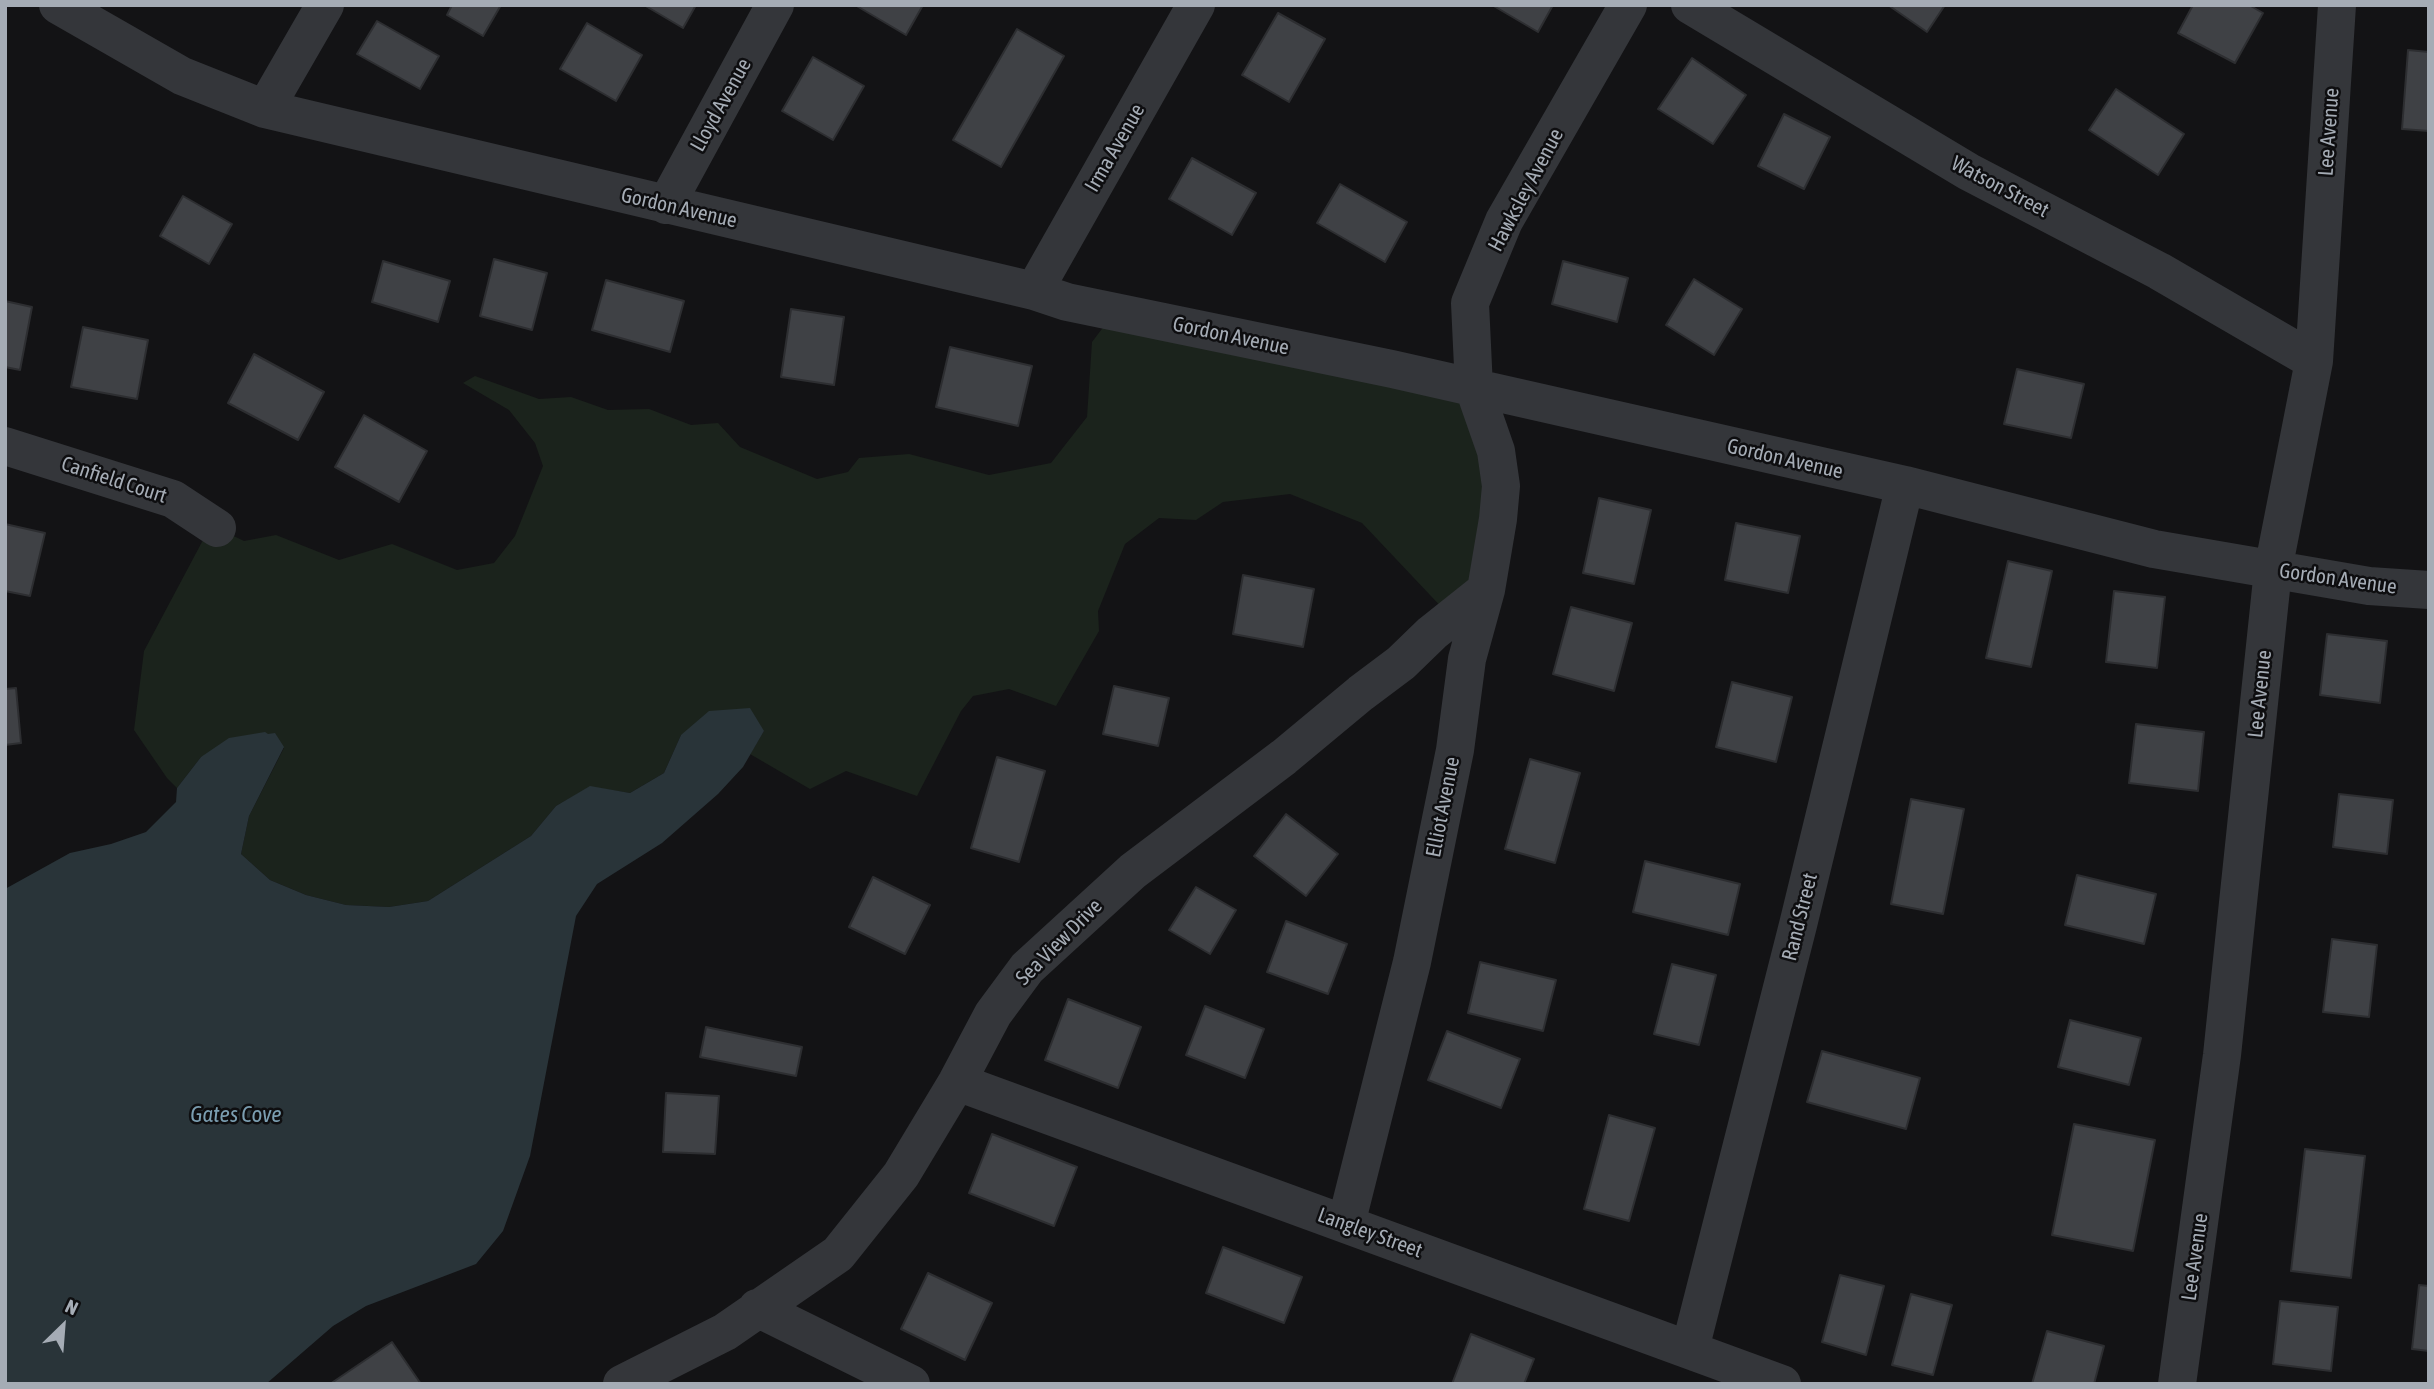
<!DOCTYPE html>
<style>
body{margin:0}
#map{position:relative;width:2434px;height:1389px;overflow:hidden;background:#131315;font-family:"Asap Condensed",sans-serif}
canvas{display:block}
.frame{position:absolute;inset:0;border:7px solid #a5acb5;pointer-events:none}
.north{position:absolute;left:28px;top:1291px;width:70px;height:70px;-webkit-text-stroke:5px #0e0e10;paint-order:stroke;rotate:25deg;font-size:19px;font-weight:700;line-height:28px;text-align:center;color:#a5acb5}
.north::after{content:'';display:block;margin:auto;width:24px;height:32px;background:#a5acb5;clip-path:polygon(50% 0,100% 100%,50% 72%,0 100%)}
</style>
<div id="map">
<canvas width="2434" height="1389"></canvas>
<div class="frame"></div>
<div class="north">N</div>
</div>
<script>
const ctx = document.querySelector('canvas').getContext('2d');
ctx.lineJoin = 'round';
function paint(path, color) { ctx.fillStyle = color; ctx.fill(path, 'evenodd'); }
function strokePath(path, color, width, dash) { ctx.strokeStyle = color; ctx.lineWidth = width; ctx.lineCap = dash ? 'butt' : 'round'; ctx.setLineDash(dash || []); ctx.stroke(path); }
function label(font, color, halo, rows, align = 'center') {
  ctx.font = font + ' "Asap Condensed",sans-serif'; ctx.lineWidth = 5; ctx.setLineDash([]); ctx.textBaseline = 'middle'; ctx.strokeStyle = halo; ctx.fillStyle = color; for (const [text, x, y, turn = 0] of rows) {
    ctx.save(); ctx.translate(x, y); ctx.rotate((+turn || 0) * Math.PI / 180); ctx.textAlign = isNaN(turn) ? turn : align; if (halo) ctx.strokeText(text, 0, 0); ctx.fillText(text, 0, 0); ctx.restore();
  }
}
paint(new Path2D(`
 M 1117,309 L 1479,385 L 1501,534 L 1447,613 L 1362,523 L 1290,494 L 1223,502 L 1196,520 L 1159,518 L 1125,544 L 1098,611 L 1099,631 L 1056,706 L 1009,689 L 973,696 L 961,711 L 917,796 L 846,771 L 810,789 L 750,754 L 764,731 L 681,735 L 664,773 L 630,793 L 590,787 L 556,806 L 531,836 L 428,901 L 389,907 L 346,905 L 306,895 L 270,880 L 241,854 L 249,816 L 284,748 L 201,757 L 177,788 L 167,778 L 134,730 L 144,651 L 211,525 L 244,541 L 276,535 L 339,560 L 392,544 L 457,570 L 494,563 L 515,536 L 543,466 L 535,443 L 509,410 L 463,383 L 475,376 L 539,399 L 571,397 L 608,410 L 649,409 L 691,425 L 718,423 L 740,447 L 817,479 L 848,472 L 859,458 L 909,454 L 989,475 L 1051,463 L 1087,417 L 1092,342 Z`), '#1b231c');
paint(new Path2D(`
 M 750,708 L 764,731 L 743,767 L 718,794 L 662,843 L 597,884 L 576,916 L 530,1156 L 503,1231 L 476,1264 L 366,1306 L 333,1326 L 266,1384 L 5,1384 L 5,889 L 70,853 L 111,844 L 146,832 L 176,802 L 177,788 L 201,757 L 229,738 L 265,732 L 268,734 L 275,733 L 284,747 L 249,816 L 241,854 L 270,880 L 306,895 L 346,905 L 389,907 L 428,901 L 531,836 L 556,806 L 590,786 L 630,793 L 664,773 L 681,735 L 709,711 Z`), '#293439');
const building = new Path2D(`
 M 452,5 L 501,5 L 483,36 L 447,15 Z
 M 644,5 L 696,5 L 683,28 Z
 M 855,5 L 923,5 L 906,35 Z
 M 1492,5 L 1553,5 L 1538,32 Z
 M 1888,5 L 1945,5 L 1927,32 Z
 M 2193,5 L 2249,5 L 2263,13 L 2235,63 L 2178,33 Z
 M 1278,13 L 1325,39 L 1289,102 L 1242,75 Z
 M 377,21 L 439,56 L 420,89 L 357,54 Z
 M 587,23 L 642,55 L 616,101 L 560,69 Z
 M 1017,29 L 1064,56 L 1001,167 L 953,140 Z
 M 2408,50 L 2429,52 L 2429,131 L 2402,129 Z
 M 813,57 L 864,86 L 833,140 L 782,111 Z
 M 1692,58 L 1746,95 L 1713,144 L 1658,109 Z
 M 2116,89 L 2184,134 L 2158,175 L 2089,130 Z
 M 1784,114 L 1830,137 L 1804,189 L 1758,166 Z
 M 1192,158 L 1256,193 L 1232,235 L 1169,199 Z
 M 1340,184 L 1407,222 L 1385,262 L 1317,223 Z
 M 183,196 L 232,224 L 209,264 L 160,236 Z
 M 494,259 L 547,273 L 532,330 L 480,316 Z
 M 383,261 L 450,281 L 438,322 L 372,302 Z
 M 1563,261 L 1628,278 L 1617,322 L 1552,304 Z
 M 1694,279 L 1742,309 L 1714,355 L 1666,325 Z
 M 606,280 L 684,301 L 670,352 L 592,330 Z
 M 5,301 L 32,307 L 20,370 L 5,367 Z
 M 791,309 L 844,317 L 834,385 L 781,377 Z
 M 83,327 L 148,340 L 137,399 L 71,387 Z
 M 950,347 L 1032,366 L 1018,426 L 936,407 Z
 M 254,354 L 324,392 L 298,440 L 228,403 Z
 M 2017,369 L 2084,384 L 2071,438 L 2004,424 Z
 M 364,415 L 427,451 L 399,502 L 335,467 Z
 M 1599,498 L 1651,510 L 1634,584 L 1583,573 Z
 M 1736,523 L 1800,536 L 1788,593 L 1725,580 Z
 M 5,524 L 45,533 L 30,596 L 5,591 Z
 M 2008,561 L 2052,571 L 2031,667 L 1986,658 Z
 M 1243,575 L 1314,589 L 1303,647 L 1233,634 Z
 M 2114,591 L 2165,597 L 2157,668 L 2106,662 Z
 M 1571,607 L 1632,623 L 1614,691 L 1553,674 Z
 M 2327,634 L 2387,641 L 2380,703 L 2320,695 Z
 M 1732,682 L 1792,697 L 1776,762 L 1716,747 Z
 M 1114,686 L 1169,698 L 1158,746 L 1103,734 Z
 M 16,688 L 21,743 L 5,745 L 5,689 Z
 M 2136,724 L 2204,732 L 2198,791 L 2129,783 Z
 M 997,757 L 1045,771 L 1019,862 L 971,848 Z
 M 1530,759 L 1580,773 L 1555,863 L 1505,849 Z
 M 2339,794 L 2393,800 L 2387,854 L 2333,847 Z
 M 1911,799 L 1964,809 L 1943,914 L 1891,904 Z
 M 1286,814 L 1338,854 L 1306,896 L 1254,856 Z
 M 1645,861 L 1740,884 L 1728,935 L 1633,912 Z
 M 2077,875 L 2156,894 L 2144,944 L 2065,925 Z
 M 873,877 L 930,905 L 905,954 L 849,927 Z
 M 1196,887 L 1236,910 L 1210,954 L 1169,930 Z
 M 1286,921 L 1347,944 L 1328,994 L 1267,972 Z
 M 2332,939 L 2377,945 L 2369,1017 L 2323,1012 Z
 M 1480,962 L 1556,980 L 1543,1031 L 1468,1013 Z
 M 1672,964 L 1716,975 L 1699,1045 L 1654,1034 Z
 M 1068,999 L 1141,1027 L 1118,1088 L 1045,1060 Z
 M 1205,1006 L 1264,1029 L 1245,1078 L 1186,1055 Z
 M 2070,1020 L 2141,1038 L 2129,1085 L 2058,1067 Z
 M 706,1027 L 802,1047 L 796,1076 L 700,1057 Z
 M 1447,1031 L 1520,1059 L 1501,1108 L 1428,1080 Z
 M 1822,1051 L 1920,1078 L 1906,1129 L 1807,1102 Z
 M 666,1093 L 719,1096 L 715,1154 L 663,1152 Z
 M 1609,1115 L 1655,1128 L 1629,1221 L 1584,1209 Z
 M 2074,1124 L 2155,1140 L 2133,1251 L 2052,1235 Z
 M 992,1134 L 1077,1167 L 1054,1226 L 969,1193 Z
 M 2305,1149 L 2365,1156 L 2351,1278 L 2291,1271 Z
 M 1223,1247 L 1302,1277 L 1284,1323 L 1206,1293 Z
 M 928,1273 L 992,1303 L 965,1360 L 901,1329 Z
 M 1840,1275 L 1884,1286 L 1866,1355 L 1822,1342 Z
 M 2419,1285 L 2429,1286 L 2429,1351 L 2412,1349 Z
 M 1911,1294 L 1952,1305 L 1933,1375 L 1892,1365 Z
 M 2280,1301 L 2338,1307 L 2331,1371 L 2273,1364 Z
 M 2047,1331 L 2104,1346 L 2094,1384 L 2032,1384 Z
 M 1471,1334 L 1534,1359 L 1524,1384 L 1452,1384 Z
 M 392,1342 L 421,1384 L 330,1384 Z`);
paint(building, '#3f4145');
strokePath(building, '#2d2e31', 2);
strokePath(new Path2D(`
 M 58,5 L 182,76 L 265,109 L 1034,291 L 1067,302 L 1392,369 L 1905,485 L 2154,549 L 2369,586 L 2429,590
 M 1690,5 L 1969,172 L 2159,271 L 2314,361
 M 265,109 L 325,5
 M 666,205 L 775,5
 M 1034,291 L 1196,5
 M 5,446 L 173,499 L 217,528
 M 957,1082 L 1782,1384
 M 1346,1224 L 1412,962 L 1455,750 L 1467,659 L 1486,590 L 1498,519 L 1501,486 L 1496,451 L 1474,388 L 1470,303 L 1504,221 L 1628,5
 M 757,1308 L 911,1384
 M 1690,1349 L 1798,925 L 1905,485
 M 622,1384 L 725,1332 L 838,1254 L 901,1175 L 957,1082 L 993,1014 L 1027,968 L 1133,871 L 1284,757 L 1361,693 L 1401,663 L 1432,633 L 1486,590
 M 2177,1384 L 2222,1055 L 2273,570 L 2314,361 L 2337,5`), '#34363a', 38);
label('21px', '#a5acb5', '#0e0e10', [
 ["Lloyd Avenue",721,105,-61],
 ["Lee Avenue",2329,132,-86],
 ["Irma Avenue",1115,148,-60],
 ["Watson Street",2000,187,28],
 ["Hawksley Avenue",1526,190,-62],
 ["Gordon Avenue",679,208,13],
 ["Gordon Avenue",1231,336,12],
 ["Gordon Avenue",1785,459,13],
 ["Canfield Court",114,480,18],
 ["Gordon Avenue",2338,579,8],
 ["Lee Avenue",2260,694,-84],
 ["Elliot Avenue",1443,807,-79],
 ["Rand Street",1800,917,-76],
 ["Sea View Drive",1059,942,-45],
 ["Langley Street",1370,1233,20],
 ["Lee Avenue",2195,1257,-82]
]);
label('italic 23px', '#7b9eb1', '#0e0e10', [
 ["Gates Cove",236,1115]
]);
</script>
